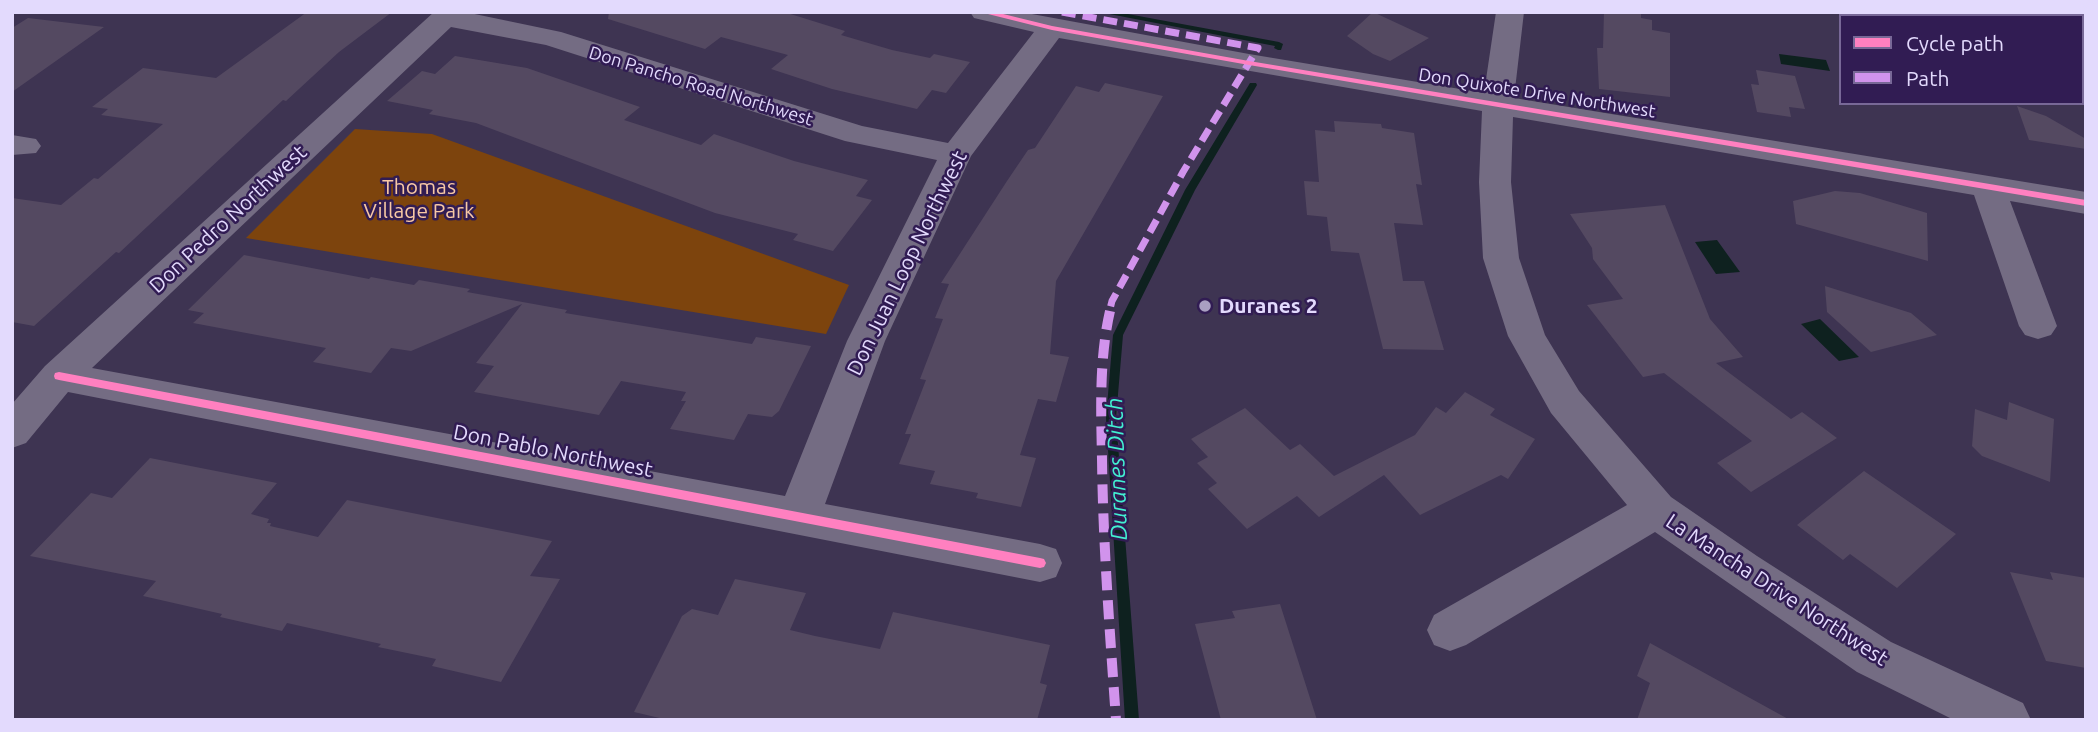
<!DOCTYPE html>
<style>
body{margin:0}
#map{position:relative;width:2098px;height:732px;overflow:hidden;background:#3e3452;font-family:Ubuntu,sans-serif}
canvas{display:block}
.frame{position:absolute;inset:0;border:14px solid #e3dafd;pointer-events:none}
.legend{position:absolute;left:1839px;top:14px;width:245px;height:91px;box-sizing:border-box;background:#311c53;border:2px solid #786897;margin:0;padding:9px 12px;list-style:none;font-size:21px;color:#e3dafd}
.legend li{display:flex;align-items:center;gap:14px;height:35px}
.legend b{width:35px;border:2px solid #786897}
</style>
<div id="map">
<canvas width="2098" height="732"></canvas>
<div class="frame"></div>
<ul class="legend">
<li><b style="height:9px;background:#ff80c0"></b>Cycle path</li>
<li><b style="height:9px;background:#d193ec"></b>Path</li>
</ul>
</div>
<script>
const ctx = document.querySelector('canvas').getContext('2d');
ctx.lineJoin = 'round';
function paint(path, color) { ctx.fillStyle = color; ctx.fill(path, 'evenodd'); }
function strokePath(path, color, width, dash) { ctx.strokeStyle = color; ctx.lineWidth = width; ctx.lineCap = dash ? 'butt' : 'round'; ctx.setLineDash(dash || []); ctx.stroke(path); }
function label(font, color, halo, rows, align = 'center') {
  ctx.font = font + ' Ubuntu,sans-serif'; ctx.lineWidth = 5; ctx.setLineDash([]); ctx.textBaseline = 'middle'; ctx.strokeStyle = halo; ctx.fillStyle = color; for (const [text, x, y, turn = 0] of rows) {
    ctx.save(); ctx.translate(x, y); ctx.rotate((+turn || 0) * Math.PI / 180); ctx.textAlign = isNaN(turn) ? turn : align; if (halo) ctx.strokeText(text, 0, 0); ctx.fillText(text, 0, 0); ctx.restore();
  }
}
paint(new Path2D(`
 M 355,129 L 432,134 L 849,285 L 826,334 L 246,238 Z`), '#7d440d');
paint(new Path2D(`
 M 1779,54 L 1826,60 L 1830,71 L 1781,64 Z
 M 1717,240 L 1740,272 L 1716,274 L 1695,242 Z
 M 1820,319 L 1859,357 L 1839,361 L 1801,324 Z`), '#0e211f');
paint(new Path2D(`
 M 1099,12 L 1117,12 L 1279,42 L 1283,44 L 1281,50 L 1278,50 L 1274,48 L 1275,46 Z
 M 1250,83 L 1256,83 L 1257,85 L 1195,190 L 1123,335 L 1116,418 L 1139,720 L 1125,720 L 1106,418 L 1113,335 L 1185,190 Z`), '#0e211f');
paint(new Path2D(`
 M 307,12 L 392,12 L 339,52 L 286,101 L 283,100 L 119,253 L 116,252 L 34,326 L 12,322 L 12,198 L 61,205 L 94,178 L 98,179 L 163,124 L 101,115 L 108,109 L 92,107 L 143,68 L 216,78 Z
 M 609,12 L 784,12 L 845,31 L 841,35 L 892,50 L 930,58 L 934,54 L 970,62 L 946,93 L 932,90 L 917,109 L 832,89 L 771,69 L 788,55 L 721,37 L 705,49 L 608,19 Z
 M 1373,12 L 1429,38 L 1390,61 L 1373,54 L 1347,36 Z
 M 1604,12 L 1641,12 L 1641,18 L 1652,20 L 1652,30 L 1670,33 L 1670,97 L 1599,89 L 1597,48 L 1603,48 Z
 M 28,18 L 104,27 L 12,92 L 12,28 Z
 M 455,56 L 527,68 L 640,107 L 624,120 L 701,145 L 714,134 L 794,161 L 868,180 L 856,196 L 872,200 L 833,251 L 793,240 L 798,234 L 715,213 L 476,123 L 429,114 L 433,110 L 387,101 L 422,71 L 435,74 Z
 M 1756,70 L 1795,76 L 1805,109 L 1789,107 L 1791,117 L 1757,112 L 1751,84 L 1759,85 Z
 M 1105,83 L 1163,96 L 1056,281 L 1050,354 L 1069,357 L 1056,402 L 1038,399 L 1020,455 L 1036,458 L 1021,507 L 976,498 L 978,493 L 930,484 L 935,471 L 899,464 L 911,434 L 905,434 L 926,380 L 920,379 L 943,319 L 935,318 L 949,284 L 941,283 L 1007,181 L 1028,150 L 1035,148 L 1076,86 L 1099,92 Z
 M 2017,106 L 2046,116 L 2086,139 L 2086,149 L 2029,140 Z
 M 1334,121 L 1381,124 L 1382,128 L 1414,133 L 1422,185 L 1416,184 L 1423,225 L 1394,223 L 1403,281 L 1424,281 L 1444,350 L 1383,349 L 1359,253 L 1331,251 L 1327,217 L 1307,215 L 1304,181 L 1319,182 L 1315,130 L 1335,132 Z
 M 1835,191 L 1860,193 L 1927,213 L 1928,261 L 1796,224 L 1793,201 Z
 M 1665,205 L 1710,319 L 1743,357 L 1716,363 L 1791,419 L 1802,412 L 1837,438 L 1751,492 L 1717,463 L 1752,441 L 1664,373 L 1643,377 L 1587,305 L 1623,299 L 1593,259 L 1592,248 L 1570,214 Z
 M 244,255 L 369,279 L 371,277 L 414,285 L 419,280 L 470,289 L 467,292 L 567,310 L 565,313 L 752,344 L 756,337 L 811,346 L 779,411 L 772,417 L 748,414 L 734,440 L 670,429 L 686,401 L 681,401 L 686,392 L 621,381 L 599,415 L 474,392 L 494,366 L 476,363 L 522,304 L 411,351 L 391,348 L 371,373 L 313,362 L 326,348 L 193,323 L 204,313 L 188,310 Z
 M 1825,286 L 1911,313 L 1937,335 L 1871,352 L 1827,312 Z
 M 1465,392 L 1495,409 L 1490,415 L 1535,439 L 1508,479 L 1501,475 L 1420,515 L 1384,475 L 1319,517 L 1297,496 L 1247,529 L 1208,489 L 1217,483 L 1197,463 L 1208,457 L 1191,439 L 1245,408 L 1290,450 L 1300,444 L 1334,476 L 1415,435 L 1436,407 L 1446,413 Z
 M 2009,402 L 2054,419 L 2050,482 L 1982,456 L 1972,446 L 1975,409 L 2007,420 Z
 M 150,458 L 277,483 L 251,514 L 269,519 L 267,523 L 271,523 L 270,526 L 318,537 L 347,500 L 552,541 L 530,576 L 560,579 L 501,682 L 432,666 L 436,659 L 378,647 L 381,644 L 287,623 L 282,631 L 220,617 L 222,614 L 143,596 L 156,581 L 30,556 L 91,493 L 112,498 Z
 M 1864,471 L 1956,534 L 1897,588 L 1850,554 L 1843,560 L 1797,525 Z
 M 2010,572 L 2053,580 L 2050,572 L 2086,578 L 2086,668 L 2046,661 Z
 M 735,579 L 806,593 L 790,630 L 815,636 L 880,649 L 893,612 L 1050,645 L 1040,683 L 1047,685 L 1037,720 L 668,720 L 634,712 L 682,616 L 692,609 L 718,615 Z
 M 1280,604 L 1317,720 L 1221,720 L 1195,624 L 1235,618 L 1232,611 Z
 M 1650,643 L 1790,720 L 1637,720 L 1650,683 L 1637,676 Z`), '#544961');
paint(new Path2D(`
 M 434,12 L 465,12 L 561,32 L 862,126 L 948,143 L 1034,32 L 974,18 L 970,12 L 1021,12 L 1249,54 L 1484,93 L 1496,12 L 1524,12 L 1514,98 L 2086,192 L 2086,214 L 2010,201 L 2057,326 L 2051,335 L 2038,339 L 2025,335 L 2019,326 L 1974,195 L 1513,117 L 1511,182 L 1519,258 L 1545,335 L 1579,391 L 1671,497 L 1757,556 L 1891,642 L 2023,703 L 2031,720 L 1954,720 L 1857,672 L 1655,532 L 1466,645 L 1450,651 L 1434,645 L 1427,630 L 1434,615 L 1627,505 L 1551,413 L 1508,336 L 1483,258 L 1479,182 L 1482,111 L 1059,38 L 971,156 L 885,341 L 825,504 L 1040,544 L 1056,549 L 1062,563 L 1056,577 L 1040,582 L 68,392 L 26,443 L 12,448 L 12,404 L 45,366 ZM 451,27 L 546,45 L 845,141 L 937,160 L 847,341 L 785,496 L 92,368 Z
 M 12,135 L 36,139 L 41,146 L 36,153 L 12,155 Z`), '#746c83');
strokePath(new Path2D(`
 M 1062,12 L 1258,48 L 1183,172 L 1112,301 L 1109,313`), '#d193ec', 7, [14, 7]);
strokePath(new Path2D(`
 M 1110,311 C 1099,359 1101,410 1102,459 C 1103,546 1110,633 1116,720`), '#d193ec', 10, [19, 10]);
paint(new Path2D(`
 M 980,12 L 995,12 L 1052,26 L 1249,61 L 2086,200 L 2086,206 L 1249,65 L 1052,30 Z
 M 59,372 L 1040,558 L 1044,559 L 1046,563 L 1044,567 L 1040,568 L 59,380 L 55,379 L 54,376 L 55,373 Z`), '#ff80c0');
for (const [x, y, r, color] of [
 [1205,306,7,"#a9a0c1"]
]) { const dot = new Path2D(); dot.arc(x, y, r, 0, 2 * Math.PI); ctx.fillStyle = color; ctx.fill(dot); strokePath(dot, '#311c53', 2.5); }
label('18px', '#e3dafd', '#311c53', [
 ["Don Pancho Road Northwest",701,86,17],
 ["Don Quixote Drive Northwest",1537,93,9]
]);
label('21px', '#f8c8a4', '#311c53', [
 ["Thomas",419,187],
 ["Village Park",419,211]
]);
label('21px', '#e3dafd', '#311c53', [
 ["Don Pedro Northwest",228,219,-43],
 ["Don Juan Loop Northwest",907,263,-64],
 ["Don Pablo Northwest",553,451,11],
 ["La Mancha Drive Northwest",1777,590,33]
]);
label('bold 21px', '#e3dafd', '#311c53', [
 ["Duranes 2",1219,306]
], 'left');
label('italic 23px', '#42f0d1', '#311c53', [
 ["Duranes Ditch",1117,469,-92]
]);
</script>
